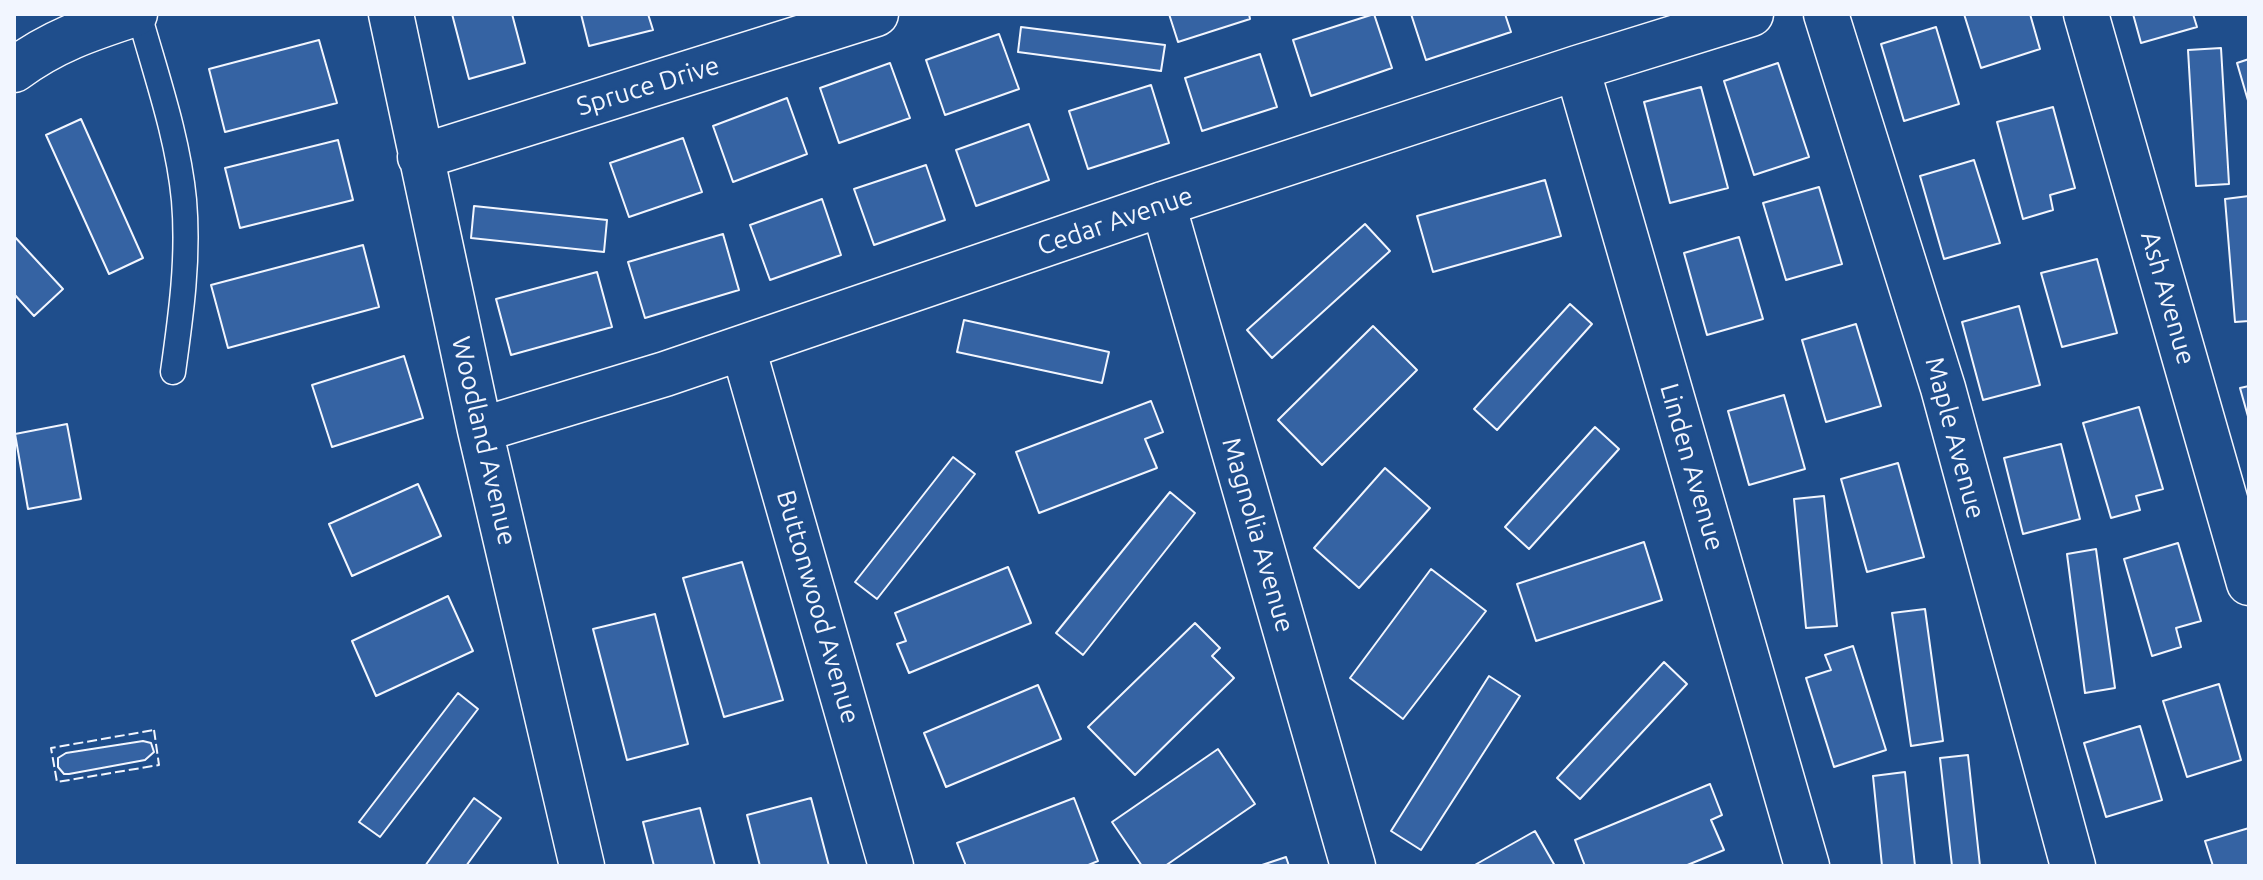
<!DOCTYPE html>
<style>
body{margin:0}
#map{position:relative;width:2263px;height:880px;overflow:hidden;background:#1f4e8c;font-family:Ubuntu,sans-serif}
canvas{display:block}
.frame{position:absolute;inset:0;border:16px solid #f2f6ff;pointer-events:none}
</style>
<div id="map">
<canvas width="2263" height="880"></canvas>
<div class="frame"></div>
</div>
<script>
const ctx = document.querySelector('canvas').getContext('2d');
ctx.lineJoin = 'round';
function paint(path, color) { ctx.fillStyle = color; ctx.fill(path, 'evenodd'); }
function strokePath(path, color, width, dash) { ctx.strokeStyle = color; ctx.lineWidth = width; ctx.lineCap = dash ? 'butt' : 'round'; ctx.setLineDash(dash || []); ctx.stroke(path); }
function label(font, color, halo, rows, align = 'center') {
  ctx.font = font + ' Ubuntu,sans-serif'; ctx.lineWidth = 6; ctx.setLineDash([]); ctx.textBaseline = 'middle'; ctx.strokeStyle = halo; ctx.fillStyle = color; for (const [text, x, y, turn = 0] of rows) {
    ctx.save(); ctx.translate(x, y); ctx.rotate((+turn || 0) * Math.PI / 180); ctx.textAlign = isNaN(turn) ? turn : align; if (halo) ctx.strokeText(text, 0, 0); ctx.fillText(text, 0, 0); ctx.restore();
  }
}
const building = new Path2D(`
 M 452,14 L 512,14 L 525,63 L 469,79 Z
 M 581,14 L 648,14 L 653,30 L 589,46 Z
 M 1169,14 L 1249,14 L 1250,19 L 1178,42 Z
 M 1374,14 L 1392,68 L 1311,96 L 1293,40 Z
 M 1411,14 L 1505,14 L 1511,32 L 1426,60 Z
 M 1964,14 L 2030,14 L 2040,49 L 1981,68 Z
 M 2133,14 L 2193,14 L 2197,27 L 2141,43 Z
 M 1021,27 L 1165,45 L 1161,71 L 1018,52 Z
 M 1936,27 L 1959,104 L 1904,121 L 1881,44 Z
 M 999,34 L 1019,89 L 945,115 L 926,60 Z
 M 319,40 L 337,103 L 225,132 L 209,69 Z
 M 2221,48 L 2229,184 L 2196,186 L 2188,50 Z
 M 1260,54 L 1277,107 L 1202,131 L 1185,78 Z
 M 2249,59 L 2249,104 L 2237,63 Z
 M 890,63 L 910,118 L 839,143 L 820,88 Z
 M 1778,63 L 1809,157 L 1754,175 L 1724,81 Z
 M 1151,85 L 1169,143 L 1088,169 L 1069,111 Z
 M 1701,87 L 1728,188 L 1670,203 L 1644,102 Z
 M 787,98 L 807,154 L 733,182 L 713,126 Z
 M 2053,107 L 2075,188 L 2050,195 L 2053,210 L 2023,219 L 1997,122 Z
 M 81,119 L 143,258 L 109,274 L 46,135 Z
 M 1029,124 L 1049,180 L 976,206 L 956,150 Z
 M 683,138 L 702,192 L 629,217 L 610,163 Z
 M 338,140 L 353,200 L 240,228 L 225,168 Z
 M 1974,160 L 2000,243 L 1944,259 L 1920,176 Z
 M 926,165 L 945,220 L 874,245 L 854,189 Z
 M 1545,180 L 1561,236 L 1433,272 L 1417,216 Z
 M 1819,187 L 1842,264 L 1786,280 L 1763,203 Z
 M 2249,196 L 2249,321 L 2235,322 L 2225,199 Z
 M 822,199 L 841,255 L 770,280 L 750,225 Z
 M 474,206 L 607,220 L 604,252 L 471,238 Z
 M 1365,224 L 1390,251 L 1272,358 L 1247,330 Z
 M 723,234 L 739,290 L 645,318 L 628,262 Z
 M 14,236 L 63,289 L 34,316 L 14,294 Z
 M 1739,237 L 1763,319 L 1707,335 L 1684,253 Z
 M 363,245 L 379,307 L 228,348 L 211,285 Z
 M 2097,259 L 2117,333 L 2062,347 L 2041,273 Z
 M 597,272 L 612,327 L 511,355 L 496,299 Z
 M 1570,304 L 1592,324 L 1497,430 L 1474,409 Z
 M 2019,306 L 2040,385 L 1983,400 L 1962,322 Z
 M 964,320 L 1109,352 L 1102,383 L 957,352 Z
 M 1856,324 L 1881,406 L 1826,422 L 1802,340 Z
 M 1373,326 L 1417,370 L 1322,465 L 1278,420 Z
 M 404,356 L 423,418 L 332,447 L 312,385 Z
 M 2249,386 L 2249,420 L 2240,388 Z
 M 1784,395 L 1805,469 L 1749,485 L 1728,411 Z
 M 1151,401 L 1163,432 L 1145,439 L 1157,468 L 1039,513 L 1016,452 Z
 M 2139,407 L 2163,489 L 2136,496 L 2140,510 L 2111,518 L 2083,423 Z
 M 67,424 L 81,499 L 28,509 L 15,434 Z
 M 1595,427 L 1619,449 L 1529,549 L 1505,527 Z
 M 2061,444 L 2080,519 L 2023,534 L 2004,458 Z
 M 953,457 L 975,474 L 877,599 L 855,582 Z
 M 1898,463 L 1924,557 L 1867,572 L 1841,479 Z
 M 1385,468 L 1430,508 L 1359,588 L 1314,548 Z
 M 418,484 L 441,536 L 352,576 L 329,524 Z
 M 1170,492 L 1195,513 L 1083,655 L 1056,633 Z
 M 1824,496 L 1837,626 L 1806,628 L 1794,499 Z
 M 1644,542 L 1662,600 L 1536,641 L 1517,584 Z
 M 2178,543 L 2201,621 L 2176,628 L 2181,647 L 2152,656 L 2124,559 Z
 M 2096,549 L 2115,688 L 2085,693 L 2067,554 Z
 M 742,562 L 783,700 L 724,717 L 683,578 Z
 M 1008,567 L 1031,623 L 909,673 L 897,644 L 906,641 L 895,613 Z
 M 1431,569 L 1486,611 L 1403,719 L 1350,678 Z
 M 448,596 L 473,651 L 376,696 L 352,641 Z
 M 1925,609 L 1943,741 L 1911,746 L 1892,613 Z
 M 655,614 L 688,744 L 627,760 L 593,629 Z
 M 1195,623 L 1220,648 L 1212,656 L 1234,678 L 1135,775 L 1088,727 Z
 M 1853,646 L 1886,750 L 1834,767 L 1806,678 L 1831,670 L 1825,655 Z
 M 1664,662 L 1687,684 L 1580,799 L 1557,778 Z
 M 1489,676 L 1520,696 L 1421,850 L 1391,831 Z
 M 2219,684 L 2241,760 L 2187,777 L 2163,701 Z
 M 1038,685 L 1061,739 L 946,787 L 924,733 Z
 M 458,693 L 478,709 L 380,837 L 359,822 Z
 M 2140,726 L 2162,800 L 2106,817 L 2084,743 Z
 M 143,741 L 151,743 L 154,752 L 145,760 L 69,774 L 64,774 L 58,767 L 58,758 L 66,753 Z
 M 1218,749 L 1255,804 L 1165,866 L 1142,866 L 1112,822 Z
 M 1968,755 L 1980,866 L 1952,866 L 1940,758 Z
 M 1905,772 L 1915,866 L 1882,866 L 1873,776 Z
 M 1710,784 L 1722,815 L 1711,820 L 1724,850 L 1685,866 L 1585,866 L 1575,840 Z
 M 474,798 L 501,818 L 466,866 L 425,866 Z
 M 811,798 L 829,866 L 760,866 L 747,815 Z
 M 1074,798 L 1098,861 L 1086,866 L 966,866 L 957,843 Z
 M 700,808 L 715,866 L 654,866 L 643,822 Z
 M 2249,828 L 2249,866 L 2213,866 L 2205,841 Z
 M 1535,831 L 1555,866 L 1473,866 Z
 M 1286,857 L 1289,866 L 1259,866 Z`);
paint(building, '#3563a3');
strokePath(building, '#f2f6ff', 2);
const service = new Path2D(`
 M 139,14 C 156,75 178,137 184,200 C 189,258 181,315 173,372`);
const minor = new Path2D(`
 M 391,14 L 480,430 L 582,866
 M 1826,14 L 1943,388 L 2073,866
 M 2086,14 L 2249,583
 M 1577,68 L 1807,866
 M 14,70 C 53,41 89,29 135,14
 M 420,157 L 876,14
 M 1163,204 L 1353,866
 M 743,348 L 891,866
 M 480,430 L 665,374 L 1163,204 L 1577,68 L 1751,14`);
strokePath(service, '#f2f6ff', 27);
strokePath(minor, '#f2f6ff', 47);
strokePath(service, '#1f4e8c', 24);
strokePath(minor, '#1f4e8c', 44);
strokePath(new Path2D(`
 M 154,730 L 159,765 L 57,782 L 51,748 Z`), '#f2f6ff', 2, [10, 4]);
label('26px', '#f2f6ff', '#1f4e8c', [
 ["Spruce Drive",648,86,-17],
 ["Cedar Avenue",1115,221,-19],
 ["Ash Avenue",2168,298,74],
 ["Maple Avenue",1955,438,75],
 ["Woodland Avenue",484,441,77],
 ["Linden Avenue",1692,467,74],
 ["Magnolia Avenue",1258,535,74],
 ["Buttonwood Avenue",818,607,74]
]);
</script>
